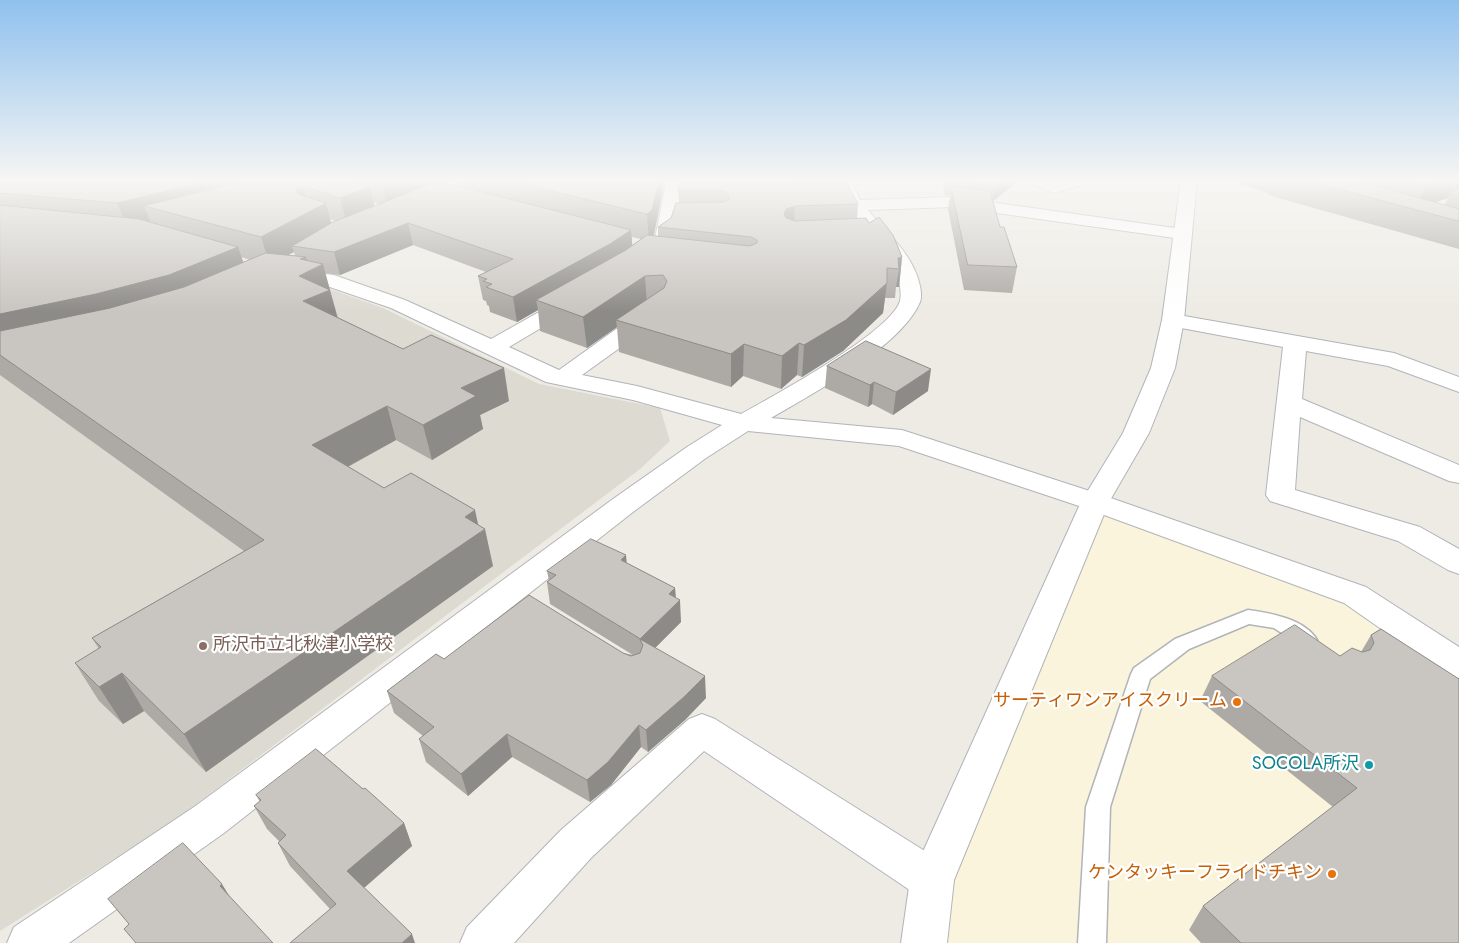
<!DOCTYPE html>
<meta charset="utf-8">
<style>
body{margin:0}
canvas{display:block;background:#edebe4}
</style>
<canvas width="1459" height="943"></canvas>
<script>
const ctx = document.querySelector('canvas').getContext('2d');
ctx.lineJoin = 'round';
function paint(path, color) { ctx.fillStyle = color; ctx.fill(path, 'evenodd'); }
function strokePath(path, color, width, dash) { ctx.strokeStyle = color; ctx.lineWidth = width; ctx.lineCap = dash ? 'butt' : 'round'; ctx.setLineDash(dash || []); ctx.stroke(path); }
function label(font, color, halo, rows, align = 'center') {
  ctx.font = font + ' Jost,"Noto Sans JP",sans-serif'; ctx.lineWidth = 4.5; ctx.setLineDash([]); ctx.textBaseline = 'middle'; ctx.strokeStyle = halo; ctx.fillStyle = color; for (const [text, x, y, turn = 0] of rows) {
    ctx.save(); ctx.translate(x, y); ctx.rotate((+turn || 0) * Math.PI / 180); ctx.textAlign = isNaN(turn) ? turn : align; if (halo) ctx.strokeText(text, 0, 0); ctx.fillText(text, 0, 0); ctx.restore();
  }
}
paint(new Path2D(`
 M 1095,502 L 1355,595 L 1459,665 L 1459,943 L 924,943 Z`), '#fbf4dc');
paint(new Path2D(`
 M 313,283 L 383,308 L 539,384 L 660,408 L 670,441 L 640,469 L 171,823 L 0,931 L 0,363 Z`), '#dddad2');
const service = new Path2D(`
 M 1248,610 C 1270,613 1305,619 1317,640 L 1314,645 L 1307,648 L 1300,645 L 1274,628 L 1249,624 L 1189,649 L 1150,679 L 1110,807 L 1106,943 L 1078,943 L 1086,807 L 1131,674 L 1134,668 L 1175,639 Z`);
const minor = new Path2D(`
 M 667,180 L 683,180 C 681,194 678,231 672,241 C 666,252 654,259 643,256 L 641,252 L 655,238 Z
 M 835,180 L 851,180 L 860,200 L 954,197 L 1182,229 L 1188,230 L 1191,234 L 1188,238 L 1182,239 L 954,207 L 868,210 C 884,230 906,248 916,273 C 919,280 923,295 920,302 C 901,347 812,394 771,418 L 902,430 L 1105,496 L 1366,587 L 1459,647 L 1459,678 L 1447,675 L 1344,603 L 1085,508 L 899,446 L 748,431 L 706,458 L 633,512 L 224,833 L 69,943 L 7,943 L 14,927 L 194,807 L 613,499 L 687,447 L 722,425 L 633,400 L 546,382 L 391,308 L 324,285 L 284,280 L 281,276 L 284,272 L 291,270 L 334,275 L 405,300 L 491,339 L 564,298 L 571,296 L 578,298 L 581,302 L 578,306 L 509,347 L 559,370 L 640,312 L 648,311 L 656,312 L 659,317 L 656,322 L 582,375 L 637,386 L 741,414 C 772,397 891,332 900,301 C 903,288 896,271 890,261 C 875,231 844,214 835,180 Z
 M 1027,180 L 1049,180 L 1055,183 L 1065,180 L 1092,180 L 1090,183 L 1054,193 L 1029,183 Z
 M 1173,314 L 1394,353 L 1459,377 L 1459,392 L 1388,366 L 1306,351 L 1302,399 L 1459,465 L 1459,483 L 1449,481 L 1300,417 L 1295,490 L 1420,527 L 1459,549 L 1459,574 L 1448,570 L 1398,541 L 1270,501 L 1266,495 L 1283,347 L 1165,325 L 1162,320 L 1165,315 Z
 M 702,714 L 715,719 L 947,865 L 954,880 L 947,895 L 932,901 L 917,895 L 704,751 L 591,858 L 514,943 L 460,943 L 467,927 L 561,830 L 689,719 Z`);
const tertiary = new Path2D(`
 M 1181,180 L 1197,180 L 1184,320 L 1175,368 L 1149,433 L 1109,502 L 954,880 L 947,943 L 901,943 L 910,880 L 917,865 L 1081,502 L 1123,433 L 1151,368 L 1162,320 Z`);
strokePath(service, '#b1b4b8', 3);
strokePath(minor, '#b1b4b8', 2);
strokePath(tertiary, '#b1b4b8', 2);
paint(service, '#fff');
paint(minor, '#fff');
paint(tertiary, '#fff');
paint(new Path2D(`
 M 0,180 L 454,180 L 447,183 L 461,187 L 460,180 L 665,180 L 654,236 L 658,236 L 658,227 L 671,218 L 679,203 L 678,190 L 680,180 L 837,180 L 837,182 L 858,204 L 857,218 L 869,223 L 902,257 L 899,287 L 896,287 L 895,298 L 885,298 L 883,313 L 843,351 L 802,377 L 797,375 L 781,389 L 743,376 L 731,387 L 619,352 L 617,327 L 587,348 L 540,331 L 538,310 L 517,322 L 490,312 L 489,306 L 487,305 L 486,301 L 483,300 L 478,276 L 486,272 L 413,245 L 340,275 L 325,273 L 338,318 L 509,401 L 480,415 L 483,429 L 432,460 L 396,440 L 348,467 L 384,488 L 478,525 L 493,566 L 206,772 L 144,711 L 123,724 L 99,701 L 75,663 L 99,649 L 92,638 L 244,551 L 0,375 ZM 373,202 L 379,204 L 374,206 ZM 330,219 L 336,221 L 331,223 ZM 632,237 L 641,239 L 632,245 ZM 294,252 L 295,256 L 288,255 ZM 241,257 L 250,260 L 243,262 Z
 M 944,180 L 1020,180 L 993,201 L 1000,227 L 1017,267 L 1012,293 L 964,290 L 948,209 L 950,196 L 945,195 L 943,186 Z
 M 1227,180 L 1459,180 L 1459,249 L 1268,195 L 1269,193 ZM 1448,198 L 1444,205 L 1435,202 Z
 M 827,366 L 928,391 L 893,415 L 872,404 L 868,407 L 825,388 Z
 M 627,563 L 675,588 L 676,598 L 681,622 L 655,648 L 706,698 L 685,720 L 648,752 L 641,747 L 611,785 L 590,802 L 512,757 L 468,796 L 426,762 L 419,739 L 423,736 L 394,713 L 387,691 L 444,659 L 623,653 L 633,655 L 550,604 L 547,582 L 549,581 L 547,571 Z
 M 1381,629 L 1459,943 L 1201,943 L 1189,930 L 1203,906 L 1333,807 L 1200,701 L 1212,676 L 1361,652 L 1371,635 Z
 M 256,795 L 404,823 L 412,846 L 364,888 L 330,909 L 290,866 L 278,843 L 279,841 L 267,829 L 254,806 L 260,802 Z`), '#adaaa6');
paint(new Path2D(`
 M 212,180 L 274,180 L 144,206 L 151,224 L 128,230 L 117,203 Z
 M 388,180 L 454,180 L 388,208 L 382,182 Z
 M 659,180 L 665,180 L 653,237 L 649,241 L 647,214 Z
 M 1004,180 L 1020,180 L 993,201 L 996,186 Z
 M 1444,180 L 1459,180 L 1459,194 L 1450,193 L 1448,198 L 1415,209 L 1425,186 Z
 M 303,186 L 310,211 L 326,203 L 333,230 L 292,246 L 294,252 L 270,265 L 261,237 L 298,187 Z
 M 370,187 L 376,213 L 347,224 L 340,198 Z
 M 795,206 L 793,233 L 784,215 L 786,209 Z
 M 408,223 L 413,245 L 340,275 L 334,252 Z
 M 631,230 L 633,253 L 536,300 L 538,310 L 517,322 L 513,297 Z
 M 238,247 L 248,275 L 0,349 L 0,314 Z
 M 306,257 L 310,271 L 323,264 L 338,320 L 303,301 L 299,276 L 300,259 Z
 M 902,257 L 899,287 L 896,287 L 899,269 L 898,258 Z
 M 645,276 L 647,305 L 616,320 L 617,327 L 587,348 L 583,317 Z
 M 887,283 L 883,313 L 843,351 L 802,377 L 804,345 Z
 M 799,343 L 797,375 L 781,389 L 782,356 Z
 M 744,344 L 743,376 L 731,387 L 731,354 Z
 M 504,368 L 509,401 L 480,415 L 483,429 L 432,460 L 423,425 L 461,388 Z
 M 931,369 L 928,391 L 893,415 L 896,392 Z
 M 874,382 L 872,404 L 868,407 L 870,385 Z
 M 387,406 L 396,440 L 323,480 L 312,445 Z
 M 475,510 L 480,533 L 485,529 L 493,566 L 206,772 L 184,734 L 465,517 Z
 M 626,555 L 628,577 L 621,560 Z
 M 675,588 L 676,604 L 680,600 L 681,622 L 644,659 L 643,645 L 640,640 L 669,594 Z
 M 122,673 L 144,711 L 123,724 L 99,687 Z
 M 705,676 L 706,698 L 685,720 L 648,752 L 646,730 Z
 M 639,725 L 641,747 L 611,785 L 590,802 L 587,780 Z
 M 507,734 L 512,757 L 468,796 L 461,774 Z
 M 404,823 L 412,846 L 358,893 L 347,871 Z
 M 222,884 L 236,907 L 220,886 Z
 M 412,934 L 415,943 L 402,943 Z`), '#8d8b87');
const building = new Path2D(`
 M 0,180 L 212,180 L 117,203 L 0,193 Z
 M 249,180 L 350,180 L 370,187 L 340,198 L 303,186 L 298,187 L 296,190 L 298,194 L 326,203 L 261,237 L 144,206 Z
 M 376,180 L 388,180 L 382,182 Z
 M 508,180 L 659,180 L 652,210 L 647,214 Z
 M 680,180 L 791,180 L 791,182 L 799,184 L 846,182 L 858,204 L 795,206 L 786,209 L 784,215 L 786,218 L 795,221 L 866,218 L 869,223 L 879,217 L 893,235 L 902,257 L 898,258 L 899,269 L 887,268 L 887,283 L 846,320 L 804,345 L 799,343 L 782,356 L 744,344 L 731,354 L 616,320 L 664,288 L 667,281 L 663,275 L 645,276 L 583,317 L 536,300 L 626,250 L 647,235 L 750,246 L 757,243 L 757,240 L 751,237 L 658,227 L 671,218 L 676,203 L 725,202 L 730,198 L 726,192 L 719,190 L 678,190 Z
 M 947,180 L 1004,180 L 996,186 L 947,181 Z
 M 1305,180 L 1355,180 L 1459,209 L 1459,221 Z
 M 1403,180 L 1444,180 L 1425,186 Z
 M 439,181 L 631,230 L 610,244 L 513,297 L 486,287 L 492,284 L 483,281 L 487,279 L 478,276 L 513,259 L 408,223 L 334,252 L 292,246 L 333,222 Z
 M 951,186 L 990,191 L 1000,227 L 1004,227 L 1017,267 L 968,265 Z
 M 1459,189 L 1459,195 L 1450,193 Z
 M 0,205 L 139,219 L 238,247 L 169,275 L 96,294 L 0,314 Z
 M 266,253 L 306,257 L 300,259 L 323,264 L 299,276 L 330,290 L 303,301 L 403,349 L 431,335 L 504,368 L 461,388 L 476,396 L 423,425 L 387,406 L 312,445 L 384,488 L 411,473 L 475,510 L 465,517 L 485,529 L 184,734 L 122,673 L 99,687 L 75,663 L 101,647 L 92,638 L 264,540 L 0,355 L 0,331 L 110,308 L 184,287 Z
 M 866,341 L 931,369 L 896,392 L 874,382 L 870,385 L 827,366 Z
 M 591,539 L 626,555 L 621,560 L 675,588 L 669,594 L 680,600 L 640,639 L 705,676 L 684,697 L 646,730 L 639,725 L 608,762 L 587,780 L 507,734 L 461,774 L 419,739 L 434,727 L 387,691 L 436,654 L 444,659 L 529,595 L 623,653 L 631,656 L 640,653 L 643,645 L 639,638 L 547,582 L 556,575 L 547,571 Z
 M 1295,625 L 1340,656 L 1352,648 L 1362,652 L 1370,650 L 1374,643 L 1371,635 L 1381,629 L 1459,679 L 1459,943 L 1241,943 L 1203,906 L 1357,788 L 1212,676 Z
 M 316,749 L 363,789 L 365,788 L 404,823 L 347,871 L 412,934 L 402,943 L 290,943 L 336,904 L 278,843 L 286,835 L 254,806 L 261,800 L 256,795 Z
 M 183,843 L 222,884 L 220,886 L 273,943 L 136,943 L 124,929 L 129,924 L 108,899 Z`);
paint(building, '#c9c6c1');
strokePath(building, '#8d8b87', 1);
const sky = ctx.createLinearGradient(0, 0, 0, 312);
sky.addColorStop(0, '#8fc1ee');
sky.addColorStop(0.58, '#f7f6f3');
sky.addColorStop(1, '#f7f6f300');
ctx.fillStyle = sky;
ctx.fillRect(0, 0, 1459, 312);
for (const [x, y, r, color] of [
 [203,646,5,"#8d6e63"],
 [1237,702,5,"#e8710a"],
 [1369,765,5,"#0f9aa8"],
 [1332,874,5,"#e8710a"]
]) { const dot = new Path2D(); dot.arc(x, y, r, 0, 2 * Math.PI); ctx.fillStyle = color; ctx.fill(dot); strokePath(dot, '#fff', 2); }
label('18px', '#785e54', '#fff', [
 ["所沢市立北秋津小学校",213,646]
], 'left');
label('18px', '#c56008', '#fff', [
 ["サーティワンアイスクリーム",1227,702],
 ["ケンタッキーフライドチキン",1322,874]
], 'right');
label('18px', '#0d838f', '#fff', [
 ["SOCOLA所沢",1359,765]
], 'right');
</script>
